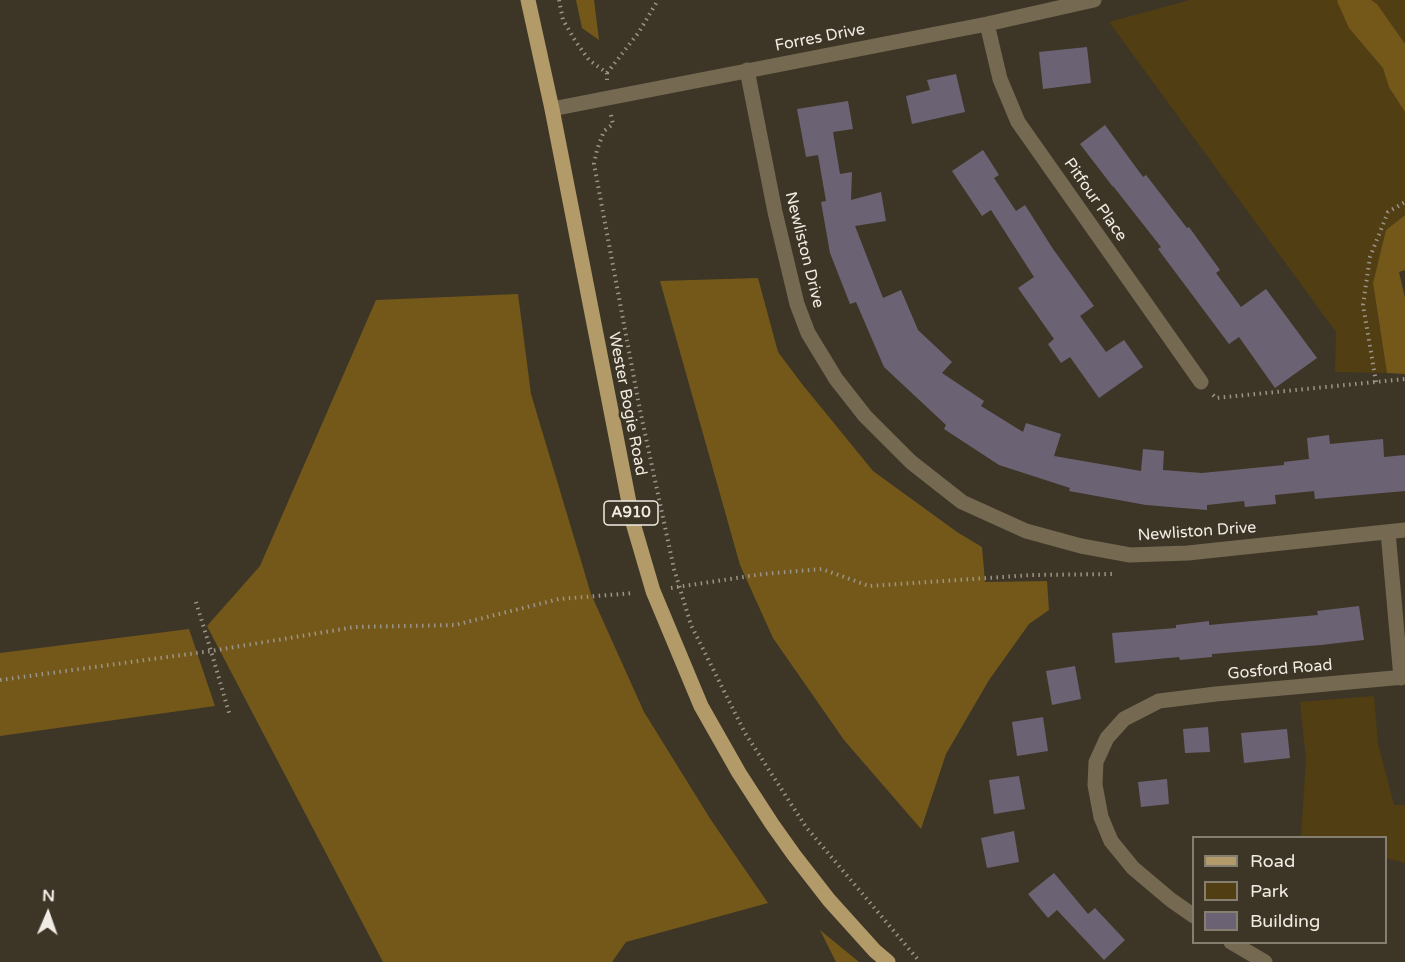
<!DOCTYPE html>
<style>
body{margin:0}
#map{position:relative;width:1405px;height:962px;overflow:hidden;background:#3d3627;font-family:"Varela Round",sans-serif}
canvas{display:block}
.legend{position:absolute;left:1192px;top:836px;width:195px;height:108px;box-sizing:border-box;background:#3d3627;border:2px solid #857f72;margin:0;padding:8px 10px;list-style:none;font-size:18px;color:#f1ece3}
.legend li{display:flex;align-items:center;gap:12px;height:30px}
.legend b{width:30px;border:2px solid #857f72}
.north{position:absolute;left:18px;top:884px;width:60px;height:60px;-webkit-text-stroke:4px #3d3627;paint-order:stroke;rotate:2deg;font-size:16px;font-weight:700;line-height:24px;text-align:center;color:#f1ece3}
.north::after{content:'';display:block;margin:auto;width:21px;height:27px;background:#f1ece3;clip-path:polygon(50% 0,100% 100%,50% 72%,0 100%)}
</style>
<div id="map">
<canvas width="1405" height="962"></canvas>
<ul class="legend">
<li><b style="height:8px;background:#b29a69"></b>Road</li>
<li><b style="height:16px;background:#513e12"></b>Park</li>
<li><b style="height:16px;background:#6b6373"></b>Building</li>
</ul>
<div class="north">N</div>
</div>
<script>
const ctx = document.querySelector('canvas').getContext('2d');
ctx.lineJoin = 'round';
function paint(path, color) { ctx.fillStyle = color; ctx.fill(path, 'evenodd'); }
function strokePath(path, color, width, dash) { ctx.strokeStyle = color; ctx.lineWidth = width; ctx.lineCap = dash ? 'butt' : 'round'; ctx.setLineDash(dash || []); ctx.stroke(path); }
function label(font, color, halo, rows, align = 'center') {
  ctx.font = font + ' "Varela Round",sans-serif'; ctx.lineWidth = 5; ctx.setLineDash([]); ctx.textBaseline = 'middle'; ctx.strokeStyle = halo; ctx.fillStyle = color; for (const [text, x, y, turn = 0] of rows) {
    ctx.save(); ctx.translate(x, y); ctx.rotate((+turn || 0) * Math.PI / 180); ctx.textAlign = isNaN(turn) ? turn : align; if (halo) ctx.strokeText(text, 0, 0); ctx.fillText(text, 0, 0); ctx.restore();
  }
}
paint(new Path2D(`
 M 1190,0 L 1405,0 L 1405,215 L 1386,230 L 1373,283 L 1387,373 L 1335,372 L 1336,332 L 1109,22 Z
 M 1374,696 L 1378,744 L 1394,805 L 1405,805 L 1405,863 L 1386,858 L 1386,838 L 1301,837 L 1306,759 L 1300,702 Z`), '#513e12');
paint(new Path2D(`
 M 576,0 L 594,0 L 599,40 L 582,28 Z
 M 1338,0 L 1371,0 L 1377,4 L 1405,44 L 1405,112 L 1389,87 L 1383,68 L 1349,28 L 1337,1 Z
 M 1405,215 L 1405,270 L 1399,272 L 1405,298 L 1405,374 L 1387,373 L 1373,283 L 1386,230 Z
 M 758,278 L 778,352 L 802,384 L 873,471 L 957,532 L 982,547 L 985,582 L 1047,581 L 1049,610 L 1029,624 L 989,680 L 946,754 L 921,829 L 844,740 L 773,638 L 740,565 L 660,281 Z
 M 518,294 L 531,394 L 591,594 L 644,712 L 711,820 L 768,903 L 626,942 L 612,962 L 383,962 L 207,626 L 260,566 L 376,300 Z
 M 189,629 L 215,706 L 0,736 L 0,653 Z
 M 820,930 L 859,962 L 836,962 Z`), '#73581a');
paint(new Path2D(`
 M 1087,47 L 1091,83 L 1043,89 L 1039,52 Z
 M 956,74 L 965,112 L 912,124 L 906,96 L 930,90 L 927,80 Z
 M 848,101 L 853,129 L 833,132 L 840,174 L 852,172 L 851,200 L 881,192 L 886,221 L 855,226 L 883,298 L 901,290 L 918,330 L 952,362 L 942,373 L 984,401 L 981,406 L 1023,432 L 1026,423 L 1061,434 L 1054,456 L 1141,471 L 1143,449 L 1164,451 L 1163,470 L 1202,473 L 1284,465 L 1284,462 L 1309,459 L 1307,438 L 1329,435 L 1330,444 L 1383,439 L 1384,457 L 1405,455 L 1405,491 L 1315,499 L 1314,491 L 1275,495 L 1276,504 L 1245,507 L 1244,501 L 1207,505 L 1207,510 L 1146,505 L 1069,491 L 1070,488 L 999,465 L 944,429 L 946,425 L 884,367 L 856,302 L 850,304 L 830,253 L 821,202 L 826,201 L 818,155 L 806,157 L 797,109 Z
 M 1105,125 L 1143,177 L 1146,175 L 1187,228 L 1189,227 L 1220,270 L 1216,273 L 1241,307 L 1266,289 L 1317,358 L 1275,388 L 1239,337 L 1229,344 L 1158,249 L 1161,247 L 1113,186 L 1113,187 L 1080,144 Z
 M 983,150 L 999,175 L 994,178 L 1016,211 L 1025,205 L 1053,249 L 1094,306 L 1080,316 L 1106,352 L 1124,340 L 1143,367 L 1099,398 L 1070,357 L 1061,363 L 1048,344 L 1054,339 L 1018,288 L 1034,277 L 991,210 L 982,216 L 952,171 Z
 M 1359,606 L 1364,640 L 1321,645 L 1212,654 L 1212,657 L 1180,660 L 1179,657 L 1115,663 L 1112,633 L 1176,628 L 1176,625 L 1209,621 L 1209,625 L 1318,615 L 1317,611 Z
 M 1075,666 L 1081,699 L 1052,705 L 1046,671 Z
 M 1043,717 L 1048,751 L 1017,756 L 1012,722 Z
 M 1208,727 L 1210,752 L 1185,753 L 1183,729 Z
 M 1287,729 L 1290,758 L 1244,763 L 1241,733 Z
 M 1019,776 L 1025,809 L 994,814 L 989,780 Z
 M 1167,779 L 1169,804 L 1141,807 L 1138,782 Z
 M 1014,831 L 1019,862 L 987,868 L 981,838 Z
 M 1054,873 L 1088,914 L 1095,908 L 1125,940 L 1104,960 L 1057,910 L 1048,918 L 1028,894 Z`), '#6b6373');
strokePath(new Path2D(`
 M 559,0 L 563,20 L 576,42 L 589,60 L 607,73 L 607,80
 M 607,73 L 639,32 L 658,0
 M 611,115 L 613,124 L 604,131 L 597,150 L 594,164 L 640,410 L 674,569 L 691,625 L 745,733 L 806,827 L 920,962
 M 1376,382 L 1363,305 L 1370,257 L 1388,212 L 1405,202
 M 1213,395 L 1216,398 L 1405,379
 M 671,588 L 763,574 L 822,569 L 869,586 L 1032,575 L 1115,574
 M 196,602 L 211,651 L 230,716
 M 0,680 L 211,651 L 355,627 L 455,625 L 559,599 L 634,593`), '#9b9589', 4, [1.5, 4.5]);
strokePath(new Path2D(`
 M 987,24 L 1000,79 L 1018,122 L 1201,382
 M 747,70 L 775,212 L 797,304 L 808,333 L 836,379 L 865,416 L 911,462 L 962,502 L 1026,531 L 1081,546 L 1130,555 L 1188,553 L 1405,530
 M 552,109 L 987,24 L 1094,0
 M 1388,532 L 1401,678
 M 1194,916 L 1171,900 L 1133,868 L 1111,841 L 1101,817 L 1095,785 L 1096,762 L 1107,738 L 1124,719 L 1159,701 L 1216,694 L 1405,677
 M 1231,942 L 1265,962`), '#756952', 15);
strokePath(new Path2D(`
 M 528,0 L 552,109 L 633,523 L 653,591 L 701,706 L 739,773 L 772,824 L 794,855 L 829,900 L 875,951 L 888,962`), '#b29a69', 15);
for (const [x, y, w] of [
 [631,513,54]
]) { const box = new Path2D(); box.roundRect(x - w / 2, y - 12, w, 24, 4.5); ctx.fillStyle = '#3d3627'; ctx.fill(box); strokePath(box, '#f1ece3', 1.5); }
label('bold 15px', '#f1ece3', null, [
 ["A910",631,513]
]);
label('16px', '#f1ece3', '#3d3627', [
 ["Forres Drive",820,38,-11],
 ["Pitfour Place",1095,200,55],
 ["Newliston Drive",804,250,76],
 ["Wester Bogie Road",627,404,79],
 ["Newliston Drive",1197,532,-4],
 ["Gosford Road",1280,670,-5]
]);
</script>
